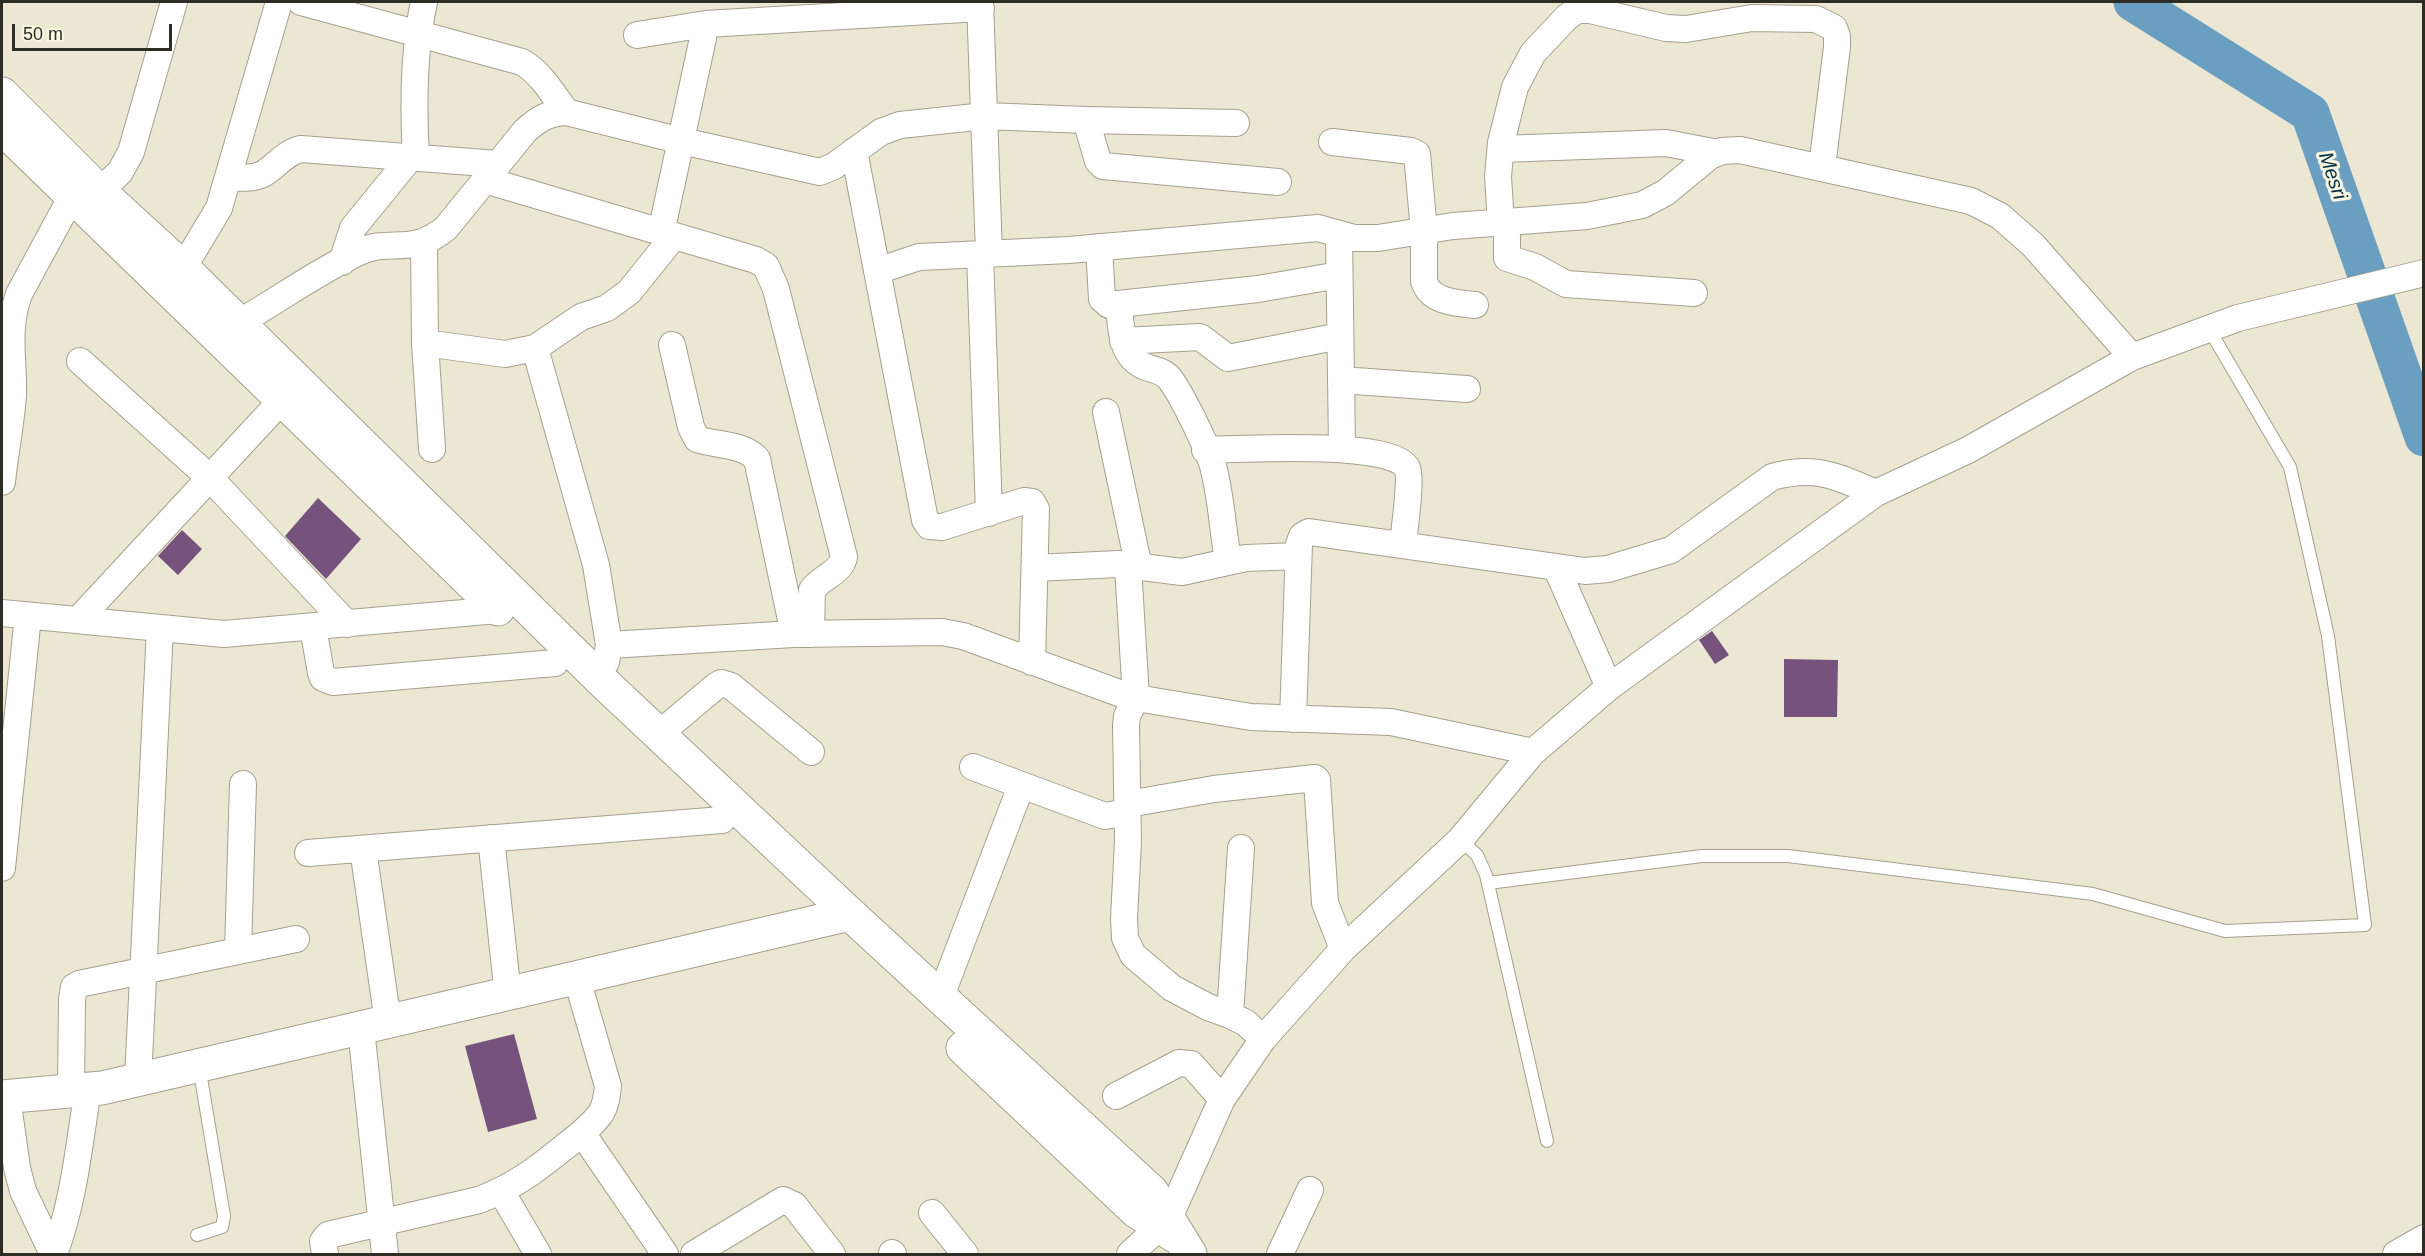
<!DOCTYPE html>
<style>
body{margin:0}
#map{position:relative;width:2425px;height:1256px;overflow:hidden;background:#ebe7d3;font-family:Arial,sans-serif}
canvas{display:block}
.frame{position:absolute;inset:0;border:3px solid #2e2d25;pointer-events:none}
.scale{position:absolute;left:12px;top:24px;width:160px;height:27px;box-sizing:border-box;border:3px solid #2e2d25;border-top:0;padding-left:8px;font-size:18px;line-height:21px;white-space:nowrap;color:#2e2d25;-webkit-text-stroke:4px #f8f5e0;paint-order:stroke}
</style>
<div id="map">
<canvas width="2425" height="1256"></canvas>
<div class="frame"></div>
<div class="scale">50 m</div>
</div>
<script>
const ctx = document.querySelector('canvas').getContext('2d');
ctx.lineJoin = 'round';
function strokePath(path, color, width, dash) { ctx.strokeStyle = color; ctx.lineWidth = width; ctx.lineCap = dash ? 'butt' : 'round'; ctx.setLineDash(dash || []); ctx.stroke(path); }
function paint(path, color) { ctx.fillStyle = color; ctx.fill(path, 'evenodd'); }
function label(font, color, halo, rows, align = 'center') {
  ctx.font = font + ' Arial,sans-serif'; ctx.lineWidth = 6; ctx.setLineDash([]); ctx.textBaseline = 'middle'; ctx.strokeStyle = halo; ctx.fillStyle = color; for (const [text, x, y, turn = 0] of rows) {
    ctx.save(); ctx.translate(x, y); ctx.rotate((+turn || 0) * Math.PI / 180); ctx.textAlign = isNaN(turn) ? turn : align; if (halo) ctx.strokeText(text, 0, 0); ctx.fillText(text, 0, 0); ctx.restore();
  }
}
strokePath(new Path2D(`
 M 2133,2 L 2310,113 L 2424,437`), '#6a9fc1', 39);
paint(new Path2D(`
 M 318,498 L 361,539 L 326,579 L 285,536 Z
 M 182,530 L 202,549 L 178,575 L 158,556 Z
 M 1712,631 L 1729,655 L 1715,664 L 1699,640 Z
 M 1784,659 L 1838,660 L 1837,717 L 1784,717 Z
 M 514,1034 L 537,1119 L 488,1132 L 465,1046 Z`), '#76537c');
const lane = new Path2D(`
 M 1460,840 L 1477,855 L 1486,875 L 1547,1141
 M 1488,883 L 1702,856 L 1788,856 L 2093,894 L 2225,931 L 2365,925 L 2328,636 L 2290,467 L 2209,329
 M 197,1235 L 222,1227 L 224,1216 L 199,1066`);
const street = new Path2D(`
 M 301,2 L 522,62 C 541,73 553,94 566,112
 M 980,2 L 989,254
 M 637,35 L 706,24 L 981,8
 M 1086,120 L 1098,161 L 1103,166 L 1278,182
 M 1332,142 L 1411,151 L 1417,154 L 1424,231 L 1424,281 C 1430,302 1456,303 1475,305
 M 1501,149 L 1666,143 L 1718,153
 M 854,151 L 925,520 L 929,526 L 942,527 L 1024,501 L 1032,502 L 1036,509 L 1032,662
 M 416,158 C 413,106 413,53 424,2
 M 228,177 C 240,178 252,179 263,174 C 277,166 284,153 301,149 L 498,164
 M 485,180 L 756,260 L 766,266 L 776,289 L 844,557 C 841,573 821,577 812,590 L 811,634
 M 87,203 L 120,172 L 131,152 L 174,2
 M 1507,222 L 1507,258 L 1535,267 L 1566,284 L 1694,293
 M 1501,223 L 1498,177 L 1501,143 L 1515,87 L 1533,53 L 1567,17 L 1577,10 L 1590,10 L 1666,28 L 1686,29 L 1752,18 L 1816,19 L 1834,28 L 1837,36 L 1837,47 L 1822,167
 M 661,233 L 706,24
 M 1339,235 L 1342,448
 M 424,243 L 425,343 L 432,449
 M 1099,247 L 1102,299 L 1109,305 L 1258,289 L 1339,275
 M 980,254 L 989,513
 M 342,262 L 353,228 L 410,158
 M 183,268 L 219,208 L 279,2
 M 877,271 L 919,257 L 1069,250 L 1318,228 L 1354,238 L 1378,238 L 1453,226 L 1587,216 L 1642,205 L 1665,193 L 1710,156 L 1722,151 L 1740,150 L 1971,201 L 2000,216 L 2033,245 L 2132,357
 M 1119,304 C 1121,327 1120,357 1146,367 C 1154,370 1164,371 1170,379 C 1182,395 1207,446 1213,466 C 1221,495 1223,531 1228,561
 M 238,323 C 277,301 318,271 359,252 C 391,237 411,257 446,228 L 525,131 C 538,119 548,113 566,112 L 682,141 L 820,172 L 834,166 L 881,132 L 900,125 L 985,116 L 1086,120 L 1236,123
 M 1123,341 L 1200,337 L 1228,358 L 1340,336
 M 425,343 L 505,354 L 535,348 L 581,317 L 607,308 L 629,292 L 674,236
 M 672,345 L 691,427 L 697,439 C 717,446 742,443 757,459 L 794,634
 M 535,348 L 596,565 L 609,645 L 606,662
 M 80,361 L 210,478 L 347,624
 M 1341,380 L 1467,389
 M 1106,412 L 1139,568
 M 1205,450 C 1237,449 1393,440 1407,468 C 1412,478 1404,531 1403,545
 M 2,482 C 5,453 11,424 13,395 C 14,359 6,330 19,294 L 72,196
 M 1128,566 L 1136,698 L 1127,716 L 1126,726 L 1128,841 L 1124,919 L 1125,938 L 1133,955 L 1172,988 L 1208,1007 L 1230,1015 L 1246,1023 L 1263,1039
 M 1556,567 L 1609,687
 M 1035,568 L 1118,564 L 1182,572 L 1246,558 L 1298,556
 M 2,613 L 224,634 L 498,610
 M 78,620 L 282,400
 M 313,627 L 321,673 L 323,678 L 333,682 L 555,663
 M 609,645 L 794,634 L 942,632 L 963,636 L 1130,697 L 1251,717 L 1391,722 L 1533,752
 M 1293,719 L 1299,544 L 1302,536 L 1309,532 L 1585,571 L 1608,569 L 1671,550 L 1772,477 C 1816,465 1836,476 1876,493
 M 659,734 L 716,686 L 721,683 L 731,686 L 811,752
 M 973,767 L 1105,816 L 1128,812
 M 1128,804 L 1214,789 L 1315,778 L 1317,780 L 1325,903 L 1343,949
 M 491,838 L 508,995
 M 363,849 L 388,1022
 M 308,853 L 722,820
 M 2,868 L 28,616
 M 238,951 L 243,784
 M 941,996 L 1021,786
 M 1230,1015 L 1241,848
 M 361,1029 L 385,1254
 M 138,1080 L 160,628
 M 71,1091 L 72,999 L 74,987 L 79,984 L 296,939
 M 1116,1096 L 1179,1063 L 1191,1064 L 1222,1099
 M 7,1097 L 17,1168 L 23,1191 L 53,1254
 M 582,1133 L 665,1254
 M 501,1191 L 538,1254
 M 932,1213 L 965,1254
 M 892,1253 L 893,1254
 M 54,1254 C 74,1202 79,1145 88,1089
 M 325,1254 L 323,1241 L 328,1235 L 479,1200 C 513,1187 535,1171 563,1148 C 576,1138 591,1127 601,1113 C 606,1105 607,1096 608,1086 L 577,979
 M 694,1254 L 783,1200 L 794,1205 L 832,1254
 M 1130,1254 L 1169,1218 L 1222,1099 L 1263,1039 L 1343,949 L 1460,840 L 1533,752 L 1609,687 L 1876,493 L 1968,450 L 2132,357 L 2238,318 L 2424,273
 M 1280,1254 L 1310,1190
 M 2396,1254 L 2424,1238`);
const secondary = new Path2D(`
 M 2,1097 L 102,1088 L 850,914`);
const primary = new Path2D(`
 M 2,94 L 99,191 L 183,268 L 602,681 L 850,914 L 1152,1192 L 1190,1254
 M 2,128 L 498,609
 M 963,1048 L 1136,1211 L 1175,1236`);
strokePath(lane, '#a5a18e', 14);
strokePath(street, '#a5a18e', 28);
strokePath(secondary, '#a5a18e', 35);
strokePath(primary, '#a5a18e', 35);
strokePath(lane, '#fff', 12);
strokePath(street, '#fff', 26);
strokePath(secondary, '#fff', 33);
strokePath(primary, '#fff', 33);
label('italic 20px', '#002e46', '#f8f5e0', [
 ["Mesri",2332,176,71]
]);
</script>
